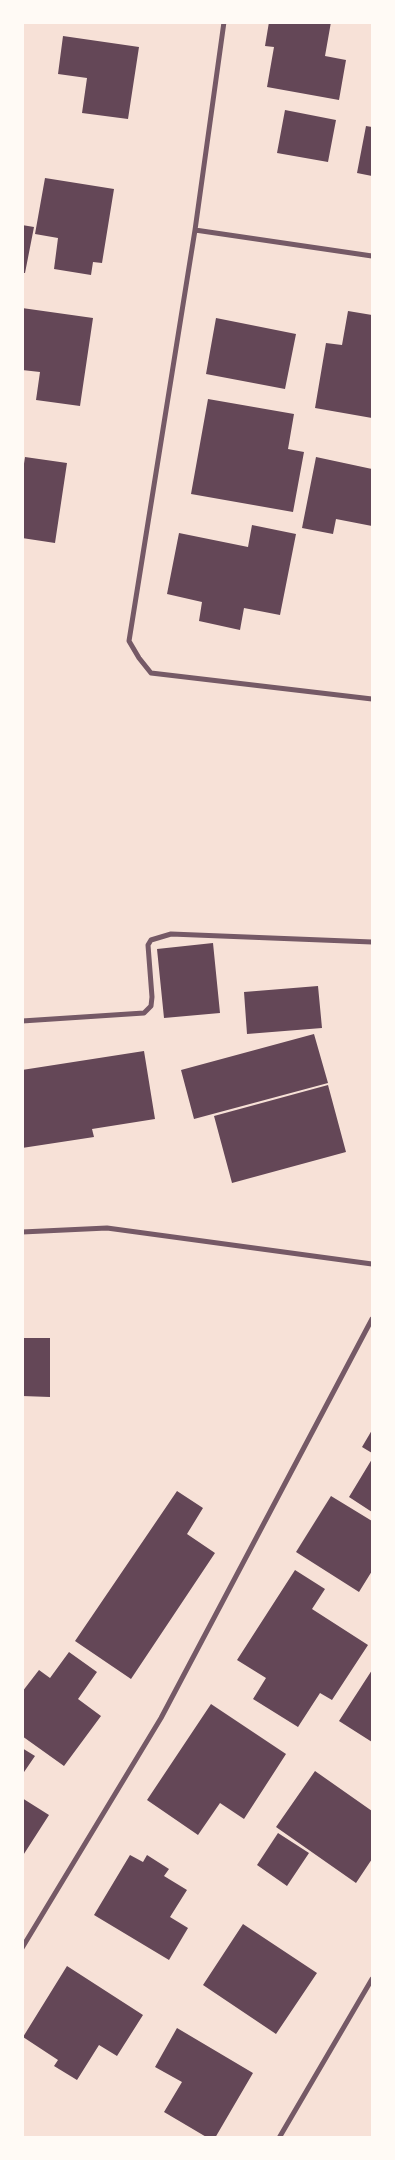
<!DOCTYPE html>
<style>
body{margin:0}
#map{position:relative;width:395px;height:2160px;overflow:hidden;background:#f7e1d7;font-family:"DejaVu Sans",sans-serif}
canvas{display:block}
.frame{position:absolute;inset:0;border:24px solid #fffaf5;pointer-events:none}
</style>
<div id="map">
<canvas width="395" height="2160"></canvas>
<div class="frame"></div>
</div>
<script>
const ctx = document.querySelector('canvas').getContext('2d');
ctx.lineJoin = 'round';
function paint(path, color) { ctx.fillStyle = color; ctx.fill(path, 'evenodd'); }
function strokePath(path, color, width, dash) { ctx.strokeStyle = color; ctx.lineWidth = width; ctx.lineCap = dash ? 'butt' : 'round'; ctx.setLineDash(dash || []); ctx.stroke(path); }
paint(new Path2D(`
 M 269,22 L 331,22 L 325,56 L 346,60 L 339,100 L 267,87 L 274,47 L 265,46 Z
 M 63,36 L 139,47 L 128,119 L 82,113 L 87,78 L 58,74 Z
 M 285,110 L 336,120 L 328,162 L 277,153 Z
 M 366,126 L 372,127 L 372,176 L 357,173 Z
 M 45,178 L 114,189 L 102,263 L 93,262 L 91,275 L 54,269 L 58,238 L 35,234 Z
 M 22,225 L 34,227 L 25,273 L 22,273 Z
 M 22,308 L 93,318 L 80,406 L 36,400 L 40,372 L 22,370 Z
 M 348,311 L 372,315 L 372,418 L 315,408 L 326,343 L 342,345 Z
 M 216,318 L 296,334 L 285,389 L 206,374 Z
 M 208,399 L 294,414 L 288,449 L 304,452 L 293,512 L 191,494 Z
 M 25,457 L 67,463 L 55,543 L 22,538 L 22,477 Z
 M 316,457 L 372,469 L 372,526 L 336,519 L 333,534 L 302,528 Z
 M 252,525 L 296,534 L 280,615 L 244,608 L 240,630 L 199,621 L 202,602 L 167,594 L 179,533 L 248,547 Z
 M 213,943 L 220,1013 L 164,1018 L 157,949 Z
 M 318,986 L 322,1028 L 247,1034 L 244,992 Z
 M 314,1034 L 328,1083 L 194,1119 L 181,1070 Z
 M 144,1051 L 155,1119 L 92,1129 L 94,1137 L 22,1148 L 22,1070 Z
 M 328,1085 L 346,1152 L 232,1183 L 214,1116 Z
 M 22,1338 L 50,1338 L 50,1397 L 22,1396 Z
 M 372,1430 L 372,1453 L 362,1447 Z
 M 372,1459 L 372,1512 L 349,1497 Z
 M 177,1491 L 203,1508 L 187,1534 L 215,1553 L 131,1679 L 75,1641 Z
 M 331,1496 L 372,1521 L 372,1571 L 359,1592 L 296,1552 Z
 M 295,1570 L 325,1589 L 312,1609 L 368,1645 L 332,1700 L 320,1693 L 298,1727 L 253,1699 L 266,1678 L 237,1660 Z
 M 69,1652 L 97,1672 L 78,1699 L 101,1716 L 64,1766 L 22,1736 L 22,1692 L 39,1670 L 50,1678 Z
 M 372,1670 L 372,1742 L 339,1721 Z
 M 211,1704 L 286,1754 L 244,1819 L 220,1803 L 198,1835 L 147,1800 Z
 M 22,1748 L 35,1756 L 22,1775 Z
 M 315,1771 L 372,1811 L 372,1859 L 356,1883 L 276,1827 Z
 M 22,1798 L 49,1815 L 22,1857 Z
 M 278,1833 L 309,1853 L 287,1886 L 257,1865 Z
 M 130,1855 L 143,1862 L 147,1855 L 169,1869 L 164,1876 L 187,1890 L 170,1917 L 188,1928 L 169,1960 L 94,1915 Z
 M 243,1924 L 317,1973 L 276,2034 L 203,1985 Z
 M 67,1966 L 143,2015 L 117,2056 L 99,2045 L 77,2080 L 54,2066 L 58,2060 L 23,2037 Z
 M 177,2028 L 253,2073 L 215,2138 L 208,2138 L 164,2112 L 182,2082 L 155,2067 Z`), '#644757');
strokePath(new Path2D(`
 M 224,22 L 195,230 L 129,641 L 139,658 L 151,673 L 372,699
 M 195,230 L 372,256
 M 22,1021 L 144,1013 L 151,1006 L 152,997 L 148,945 L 151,940 L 171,934 L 372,942
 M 22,1232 L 107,1228 L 372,1264
 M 22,1948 L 161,1718 L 372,1319
 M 279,2138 L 372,1979`), '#755966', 5);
</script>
